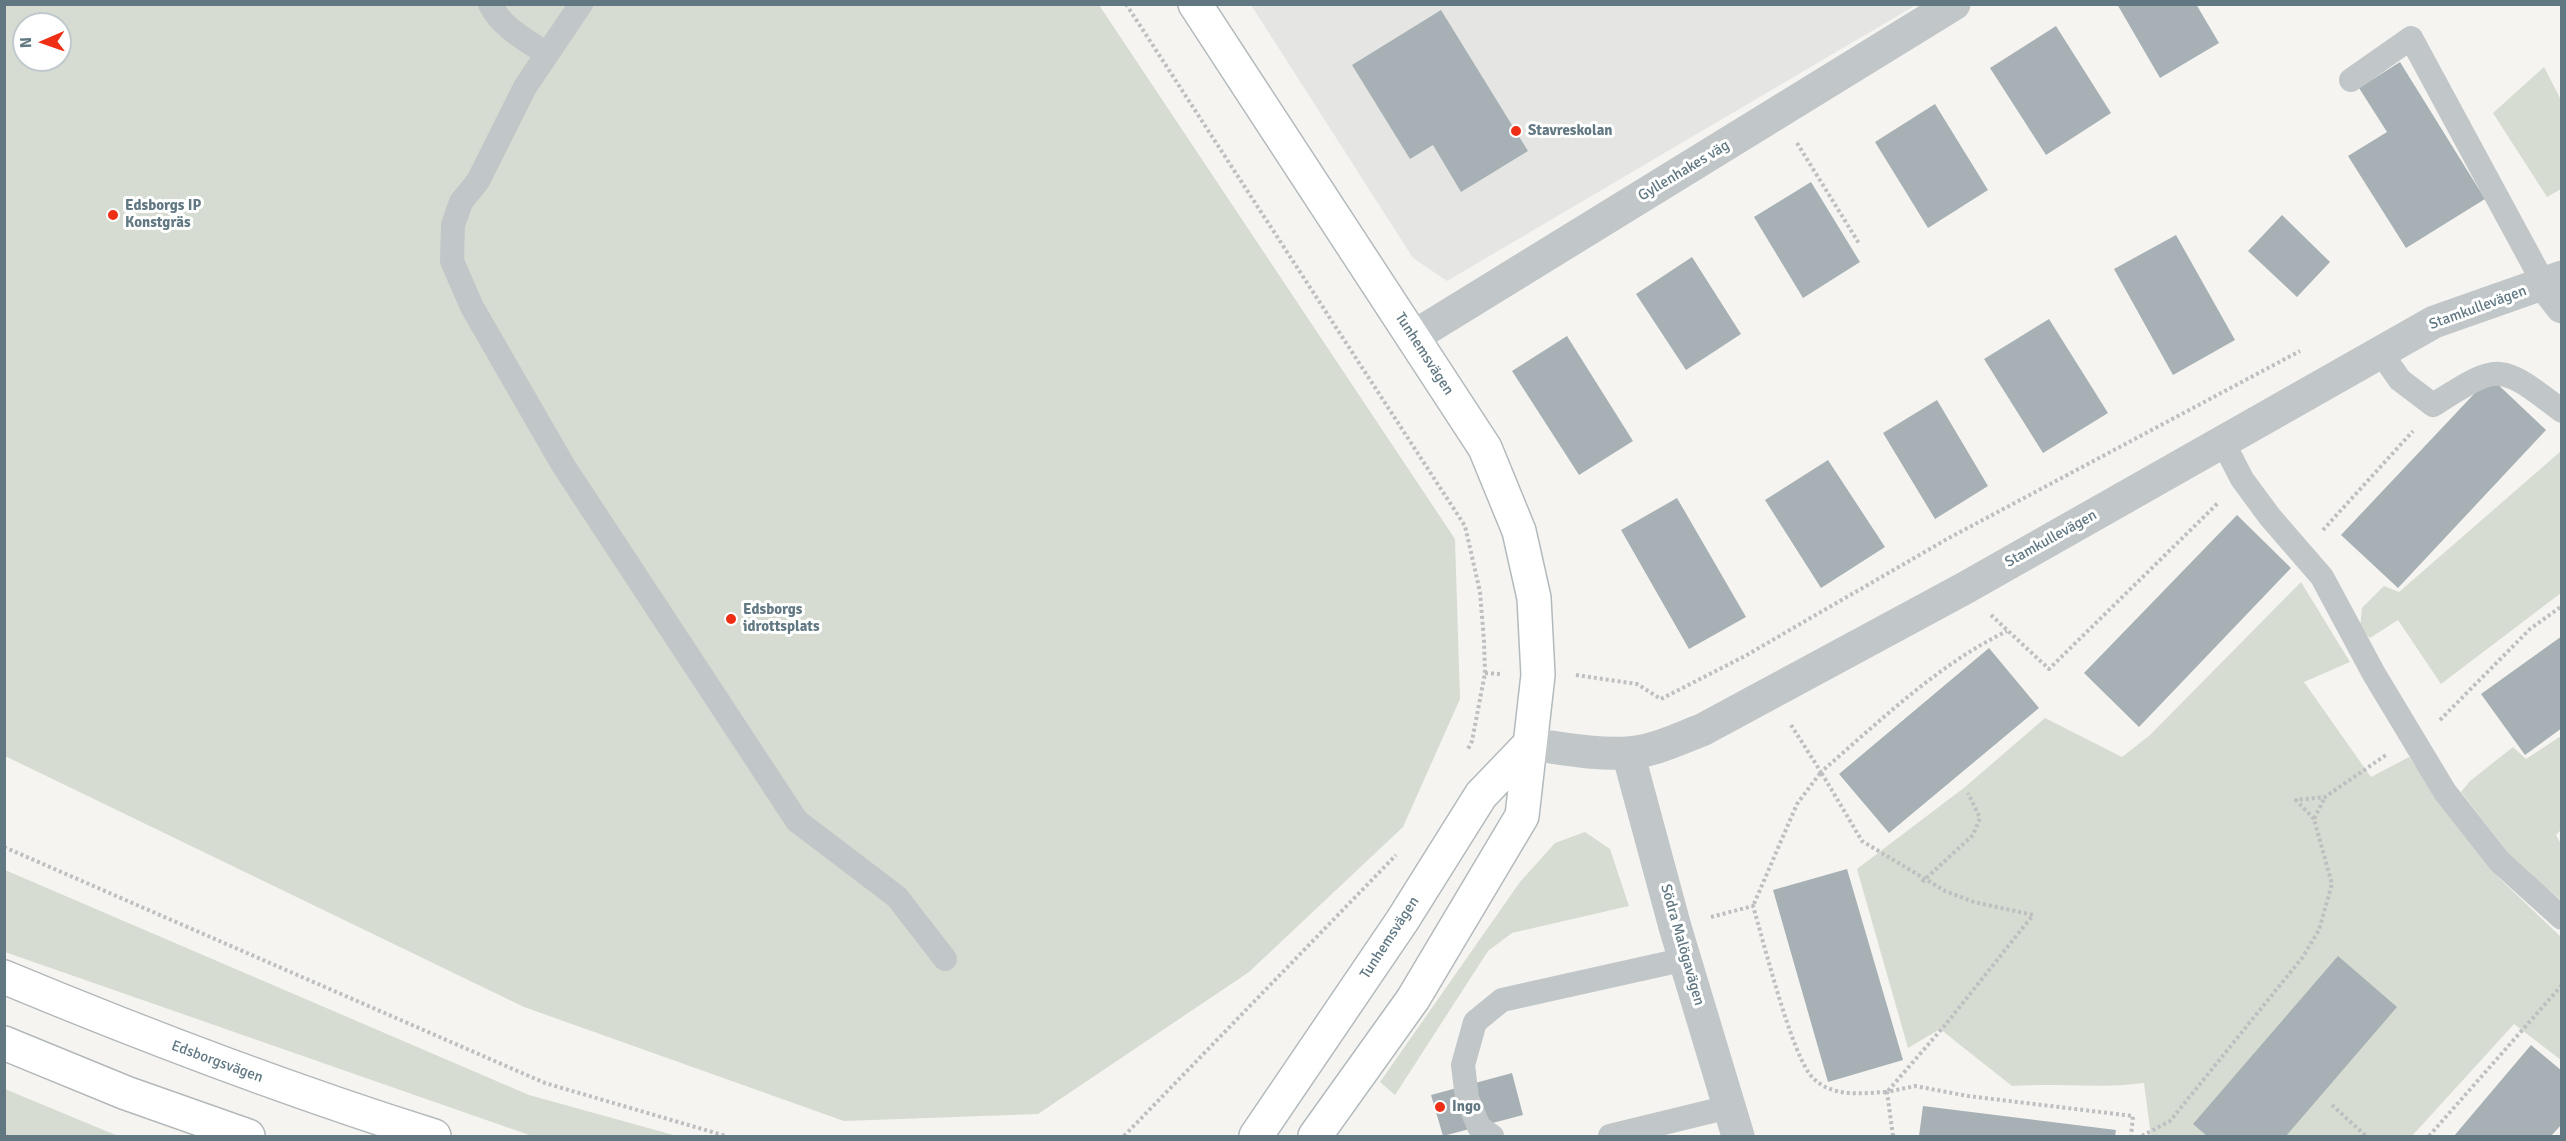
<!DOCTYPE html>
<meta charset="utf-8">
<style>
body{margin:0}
#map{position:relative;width:2566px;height:1141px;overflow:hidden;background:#f5f4f0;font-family:Signika,sans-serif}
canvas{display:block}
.frame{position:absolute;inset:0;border:6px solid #617883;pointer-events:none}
.north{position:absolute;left:12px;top:12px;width:60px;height:60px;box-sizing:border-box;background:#fff;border:2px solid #c0c9cd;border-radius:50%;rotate:268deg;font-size:16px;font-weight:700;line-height:24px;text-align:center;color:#617883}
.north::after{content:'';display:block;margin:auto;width:21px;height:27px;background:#ef2e16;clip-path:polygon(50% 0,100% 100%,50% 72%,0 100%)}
</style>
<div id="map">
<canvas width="2566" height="1141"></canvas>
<div class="frame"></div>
<div class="north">N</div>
</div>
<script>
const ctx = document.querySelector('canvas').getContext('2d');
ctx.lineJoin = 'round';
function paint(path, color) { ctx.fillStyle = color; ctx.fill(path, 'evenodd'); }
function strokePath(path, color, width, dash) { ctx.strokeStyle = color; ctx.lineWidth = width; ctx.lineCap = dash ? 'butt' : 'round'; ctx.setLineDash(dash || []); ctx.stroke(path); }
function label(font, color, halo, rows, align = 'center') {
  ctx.font = font + ' Signika,sans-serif'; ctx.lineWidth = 6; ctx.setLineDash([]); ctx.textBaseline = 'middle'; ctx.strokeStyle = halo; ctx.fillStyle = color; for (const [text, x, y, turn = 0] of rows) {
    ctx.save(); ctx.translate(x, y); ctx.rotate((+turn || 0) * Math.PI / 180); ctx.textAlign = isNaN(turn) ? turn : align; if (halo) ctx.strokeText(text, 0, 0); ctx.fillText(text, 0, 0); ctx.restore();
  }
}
paint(new Path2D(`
 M 1251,5 L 1916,5 L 1447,281 L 1413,258 Z`), '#e5e6e3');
paint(new Path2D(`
 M 4,5 L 1099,5 L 1455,539 L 1460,699 L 1403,827 L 1249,972 L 1038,1114 L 844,1121 L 524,1007 L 5,756 ZM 24,24 L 60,24 L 60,60 L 24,60 Z
 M 2544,67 L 2561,100 L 2561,189 L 2547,197 L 2493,113 Z
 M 2561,451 L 2561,593 L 2441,684 L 2398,620 L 2370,638 L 2360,628 L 2362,608 L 2384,586 L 2399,592 Z
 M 2301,582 L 2350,662 L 2304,682 L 2371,777 L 2409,757 L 2497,876 L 2561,937 L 2561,1060 L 2514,1024 L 2412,1136 L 2151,1136 L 2144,1083 C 2101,1089 2056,1083 2012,1086 L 1940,1029 L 1908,1048 L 1857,869 L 1965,787 L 2045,718 L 2122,757 L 2150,735 Z
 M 2561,736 L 2561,830 L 2556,835 L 2561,844 L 2561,900 L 2515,862 L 2461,792 L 2470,781 L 2513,747 L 2526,759 Z
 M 1585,832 L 1610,849 L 1629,906 L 1512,933 L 1488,951 L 1395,1095 L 1380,1082 L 1520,882 L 1555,843 Z
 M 5,870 L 529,1095 L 677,1136 L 532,1136 L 5,952 Z
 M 5,1089 L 118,1136 L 5,1136 Z`), '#d6dcd1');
paint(new Path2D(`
 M 2117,4 L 2196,4 L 2219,43 L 2160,78 Z
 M 1441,10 L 1528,151 L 1461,192 L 1433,145 L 1410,159 L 1352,65 Z
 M 2056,26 L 2111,113 L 2046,155 L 1990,68 Z
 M 2400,62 L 2485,199 L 2406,248 L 2348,156 L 2387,132 L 2359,88 Z
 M 1935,104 L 1988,190 L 1928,228 L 1875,142 Z
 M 1811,182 L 1860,262 L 1803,298 L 1754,217 Z
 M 2282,215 L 2330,262 L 2297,297 L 2248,251 Z
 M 2176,235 L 2235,340 L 2173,375 L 2114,269 Z
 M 1692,257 L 1741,334 L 1686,370 L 1636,294 Z
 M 2049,319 L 2108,413 L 2043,453 L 1984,359 Z
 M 1567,336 L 1633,441 L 1579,475 L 1512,371 Z
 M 2490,377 L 2546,430 L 2398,588 L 2341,535 Z
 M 1937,400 L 1988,486 L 1935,519 L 1883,433 Z
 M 1828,460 L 1885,547 L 1821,588 L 1765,500 Z
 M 1677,498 L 1746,617 L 1689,649 L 1621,530 Z
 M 2237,515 L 2291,568 L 2139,727 L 2084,673 Z
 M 2562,636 L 2562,728 L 2525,755 L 2481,694 Z
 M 1989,648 L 2039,708 L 1889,833 L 1839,774 Z
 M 1847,869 L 1903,1060 L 1828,1082 L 1773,890 Z
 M 2338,956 L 2397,1007 L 2286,1136 L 2207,1136 L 2193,1124 Z
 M 2531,1045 L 2562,1071 L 2562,1124 L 2551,1136 L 2454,1136 Z
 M 1512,1073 L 1523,1115 L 1443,1136 L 1431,1095 Z
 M 1923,1106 L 2116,1130 L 2115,1136 L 1919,1136 Z`), '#a7b1b5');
const secondary = new Path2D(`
 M 1195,4 L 1485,448 L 1519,531 L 1534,598 L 1538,675 L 1522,816 L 1413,999 L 1315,1136
 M 1256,1136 L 1402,921 L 1481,795 L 1530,744`);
const highway = new Path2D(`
 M 4,977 C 146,1036 288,1090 434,1136
 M 4,1043 L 126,1093 L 248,1136`);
strokePath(secondary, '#b3babd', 36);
strokePath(highway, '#b3b8ba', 36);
strokePath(new Path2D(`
 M 1126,4 L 1465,526 L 1480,592 L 1484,641 L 1485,673 L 1472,741 L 1467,751
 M 1797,143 L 1860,245
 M 2323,530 L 2413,431
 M 1991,615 L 2049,669 L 2218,503
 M 1485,673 L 1500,674
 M 1576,675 L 1637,684 L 1661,699 L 1745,656 L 1947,539 L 2300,351
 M 2440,720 L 2530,629 L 2562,606
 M 1791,725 L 1821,772 C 1879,722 1937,665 2007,631
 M 2314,819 L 2296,800 L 2325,797 L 2386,755
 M 4,847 L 545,1083 L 726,1136
 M 1922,882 L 1973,835 L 1980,818 L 1968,793
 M 1711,917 L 1753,906 C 1763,939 1792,1058 1813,1078 C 1833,1098 1862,1093 1887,1092 L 1946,1024 L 2033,915 L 1974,902 L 1945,891 L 1862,841 L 1821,772 L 1797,804 L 1753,906
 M 2332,1105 L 2366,1136
 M 1124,1136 L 1396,855
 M 1893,1136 L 1887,1092 L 1915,1086 L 1968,1096 L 2133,1116 L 2131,1136
 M 2142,1136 L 2170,1121 L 2302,958 L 2319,930 L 2332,884 L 2314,819 L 2325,797
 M 2429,1136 L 2562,985`), '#bdbfc1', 4, [3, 3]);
strokePath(new Path2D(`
 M 490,4 C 501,27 526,40 547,54
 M 581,4 L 525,87 L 478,181 L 461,202 L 453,225 L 452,261 L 472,307 L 563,465 L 797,821 L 897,897 L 945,959
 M 2351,80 L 2411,38 L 2544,284
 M 2381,353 L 2400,380 L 2433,405 C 2500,363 2498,362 2562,411
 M 2223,442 L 2242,479 L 2270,517 L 2322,577 L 2374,674 L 2445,792 L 2500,862 L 2562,918
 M 1492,1136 L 1479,1127 L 1467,1098 L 1463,1065 L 1475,1022 L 1502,1000 L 1686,959
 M 1610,1136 L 1729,1107`), '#c1c6c8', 24);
strokePath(new Path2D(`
 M 2544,284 L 2562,307
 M 1413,337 L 1954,4
 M 1530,744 C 1561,748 1594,755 1627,753 C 1652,752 1678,739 1702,730 L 1965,588 L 2434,322 L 2562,277
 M 1628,753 L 1675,927 L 1738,1136`), '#c1c6c8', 33);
strokePath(secondary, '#fff', 33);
strokePath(highway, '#fff', 33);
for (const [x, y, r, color] of [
 [1516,131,6,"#ef2e16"],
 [113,215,6,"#ef2e16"],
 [731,619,6,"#ef2e16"],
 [1440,1107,6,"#ef2e16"]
]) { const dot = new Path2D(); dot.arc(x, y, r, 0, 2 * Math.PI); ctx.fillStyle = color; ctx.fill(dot); strokePath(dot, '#fff', 2); }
label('bold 15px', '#617883', '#fff', [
 ["Stavreskolan",1528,131],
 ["Edsborgs IP",125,206],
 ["Konstgräs",125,223],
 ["Edsborgs",743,610],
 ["idrottsplats",743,627],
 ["Ingo",1452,1107]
], 'left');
label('15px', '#617883', '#fff', [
 ["Gyllenhakes väg",1684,171,-31],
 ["Stamkullevägen",2478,308,-20],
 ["Tunhemsvägen",1424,354,57],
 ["Stamkullevägen",2051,539,-29],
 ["Tunhemsvägen",1390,938,-57],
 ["Södra Malögavägen",1682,945,74],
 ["Edsborgsvägen",217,1062,20]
]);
</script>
